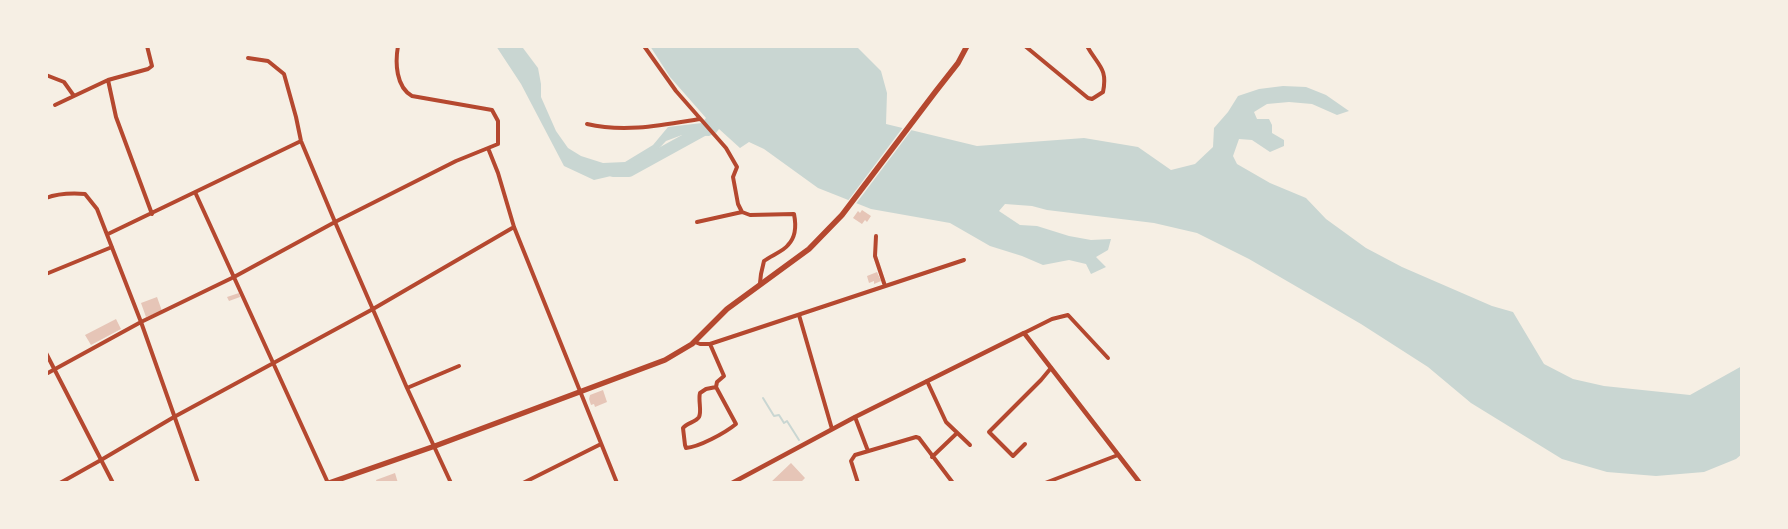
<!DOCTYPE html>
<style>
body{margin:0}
#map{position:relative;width:1788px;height:529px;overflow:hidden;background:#f6efe4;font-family:"Work Sans",sans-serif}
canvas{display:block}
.frame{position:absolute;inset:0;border:48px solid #f6efe4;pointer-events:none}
</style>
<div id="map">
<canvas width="1788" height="529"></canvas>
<div class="frame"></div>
</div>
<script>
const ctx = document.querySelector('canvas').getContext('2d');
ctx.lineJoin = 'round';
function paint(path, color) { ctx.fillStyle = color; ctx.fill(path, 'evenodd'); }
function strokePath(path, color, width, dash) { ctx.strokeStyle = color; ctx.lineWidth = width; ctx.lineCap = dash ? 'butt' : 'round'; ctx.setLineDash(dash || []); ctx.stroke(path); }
paint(new Path2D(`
 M 496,46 L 521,46 L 523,48 L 538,68 L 541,84 L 541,97 L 556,131 L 568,148 L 581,156 L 603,163 L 625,162 L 653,145 L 668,127 L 702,123 L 706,118 L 670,77 L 650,46 L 856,46 L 881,71 L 887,93 L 886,124 L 977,146 L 1084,138 L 1138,147 L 1171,170 L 1195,164 L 1213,147 L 1214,128 L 1228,112 L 1238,96 L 1259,89 L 1283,86 L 1306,87 L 1326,95 L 1349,111 L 1337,115 L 1312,104 L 1289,102 L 1267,104 L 1254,112 L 1257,119 L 1269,119 L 1272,125 L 1272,133 L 1284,140 L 1284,146 L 1270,152 L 1252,140 L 1239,139 L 1233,156 L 1237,164 L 1270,183 L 1306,198 L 1326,219 L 1366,248 L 1402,267 L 1492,306 L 1513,312 L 1544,364 L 1573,379 L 1604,386 L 1690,395 L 1742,366 L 1742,454 L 1736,459 L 1704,472 L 1656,476 L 1607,472 L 1562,459 L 1471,403 L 1428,367 L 1361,324 L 1249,259 L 1197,233 L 1154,223 L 1047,210 L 1032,206 L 1005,204 L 999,211 L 1020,225 L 1037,226 L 1069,236 L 1091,240 L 1111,239 L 1108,250 L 1096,257 L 1106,267 L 1091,274 L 1086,264 L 1069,260 L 1043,265 L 1022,256 L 990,246 L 950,223 L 871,209 L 818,188 L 764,149 L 749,142 L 740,148 L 719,129 L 716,133 L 709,136 L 682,135 L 666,141 L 650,158 L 624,173 L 594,180 L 564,166 L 521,84 Z`), '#c9d6d2');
paint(new Path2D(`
 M 904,126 L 913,128 L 855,205 L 847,202 Z`), '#f6efe4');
strokePath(new Path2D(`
 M 763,398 L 774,416 L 779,415 L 784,423 L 787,421 L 799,440`), '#c9d6d2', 2);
strokePath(new Path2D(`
 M 613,171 L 629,171 L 709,127`), '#c9d6d2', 12);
paint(new Path2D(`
 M 862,210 L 871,216 L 867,222 L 865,220 L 862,224 L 853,218 L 858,211 L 860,213 Z
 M 877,272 L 881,281 L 874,284 L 874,281 L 869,283 L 867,276 Z
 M 239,293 L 240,297 L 229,301 L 227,297 Z
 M 157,297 L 162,311 L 146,317 L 141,303 Z
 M 116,319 L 121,329 L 91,345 L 85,335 Z
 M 603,390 L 607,402 L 595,407 L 594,404 L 591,405 L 589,399 L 590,395 Z
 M 791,463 L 805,478 L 800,483 L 770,483 Z
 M 395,473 L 398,483 L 377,483 L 376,480 Z`), '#e6c5b7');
strokePath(new Path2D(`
 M 644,46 L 676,91 L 726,148 L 737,167 L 733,177 L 738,204 L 742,212 L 750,215 L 794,214 C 796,224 796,237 788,245 C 784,251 770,256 764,261 L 761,274 L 760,283
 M 1025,46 L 1088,98 L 1092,99 L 1103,92 C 1108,68 1098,66 1087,46
 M 248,58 L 268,61 L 284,74 L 296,117 L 301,141 L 335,222 L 407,388 L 451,483
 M 46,75 L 64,82 L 74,96 L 108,80 L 148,69 L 152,66 L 147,46
 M 108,80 L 116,117 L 152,214
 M 55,105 L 74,96
 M 587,124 C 625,133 663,125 700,119
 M 488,148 L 498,173 L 514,227 L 617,483
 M 195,192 L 328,483
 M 46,198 C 59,193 71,193 85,194 L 97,209 L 141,322 L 198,483
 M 697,222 L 742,212
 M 108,234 L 301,141
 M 876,236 L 875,256 L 885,286
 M 46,274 L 112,247
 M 799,315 L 832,429
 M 1024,333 L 1052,319 L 1068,315 L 1108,358
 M 695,342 L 700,344 L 710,344 L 964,260
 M 710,344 L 724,376 L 717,382 L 716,387 L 706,389 L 700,393 C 698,400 702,411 699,417 C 696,422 687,423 683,428 L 685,445 L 686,448 C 699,447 725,433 736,424 L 716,387
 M 46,353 L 113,483
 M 46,374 L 141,322 L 234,277 L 335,222 L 456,161 L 498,144 L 498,121 L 492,110 L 412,96 C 396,87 395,63 398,46
 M 927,381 L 946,422 L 970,445
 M 407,388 L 459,366
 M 855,417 L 868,451
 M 1025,444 L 1013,456 L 989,432 L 1041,380 L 1051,368
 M 932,457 L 956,434
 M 60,483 L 101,460 L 174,417 L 373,309 L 514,227
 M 523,483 L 601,444
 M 858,483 L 851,461 L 855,455 L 916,437 L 919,438 L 953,483
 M 1045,483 L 1118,455`), '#b5482f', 4);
strokePath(new Path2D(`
 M 732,483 L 855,417 L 1024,333 L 1140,483`), '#b5482f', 4.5);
strokePath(new Path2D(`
 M 329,483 L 435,446 L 665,360 L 692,344 L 727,309 L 809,249 L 842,215 L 936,91 L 958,63 L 967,46`), '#b5482f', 5.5);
</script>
